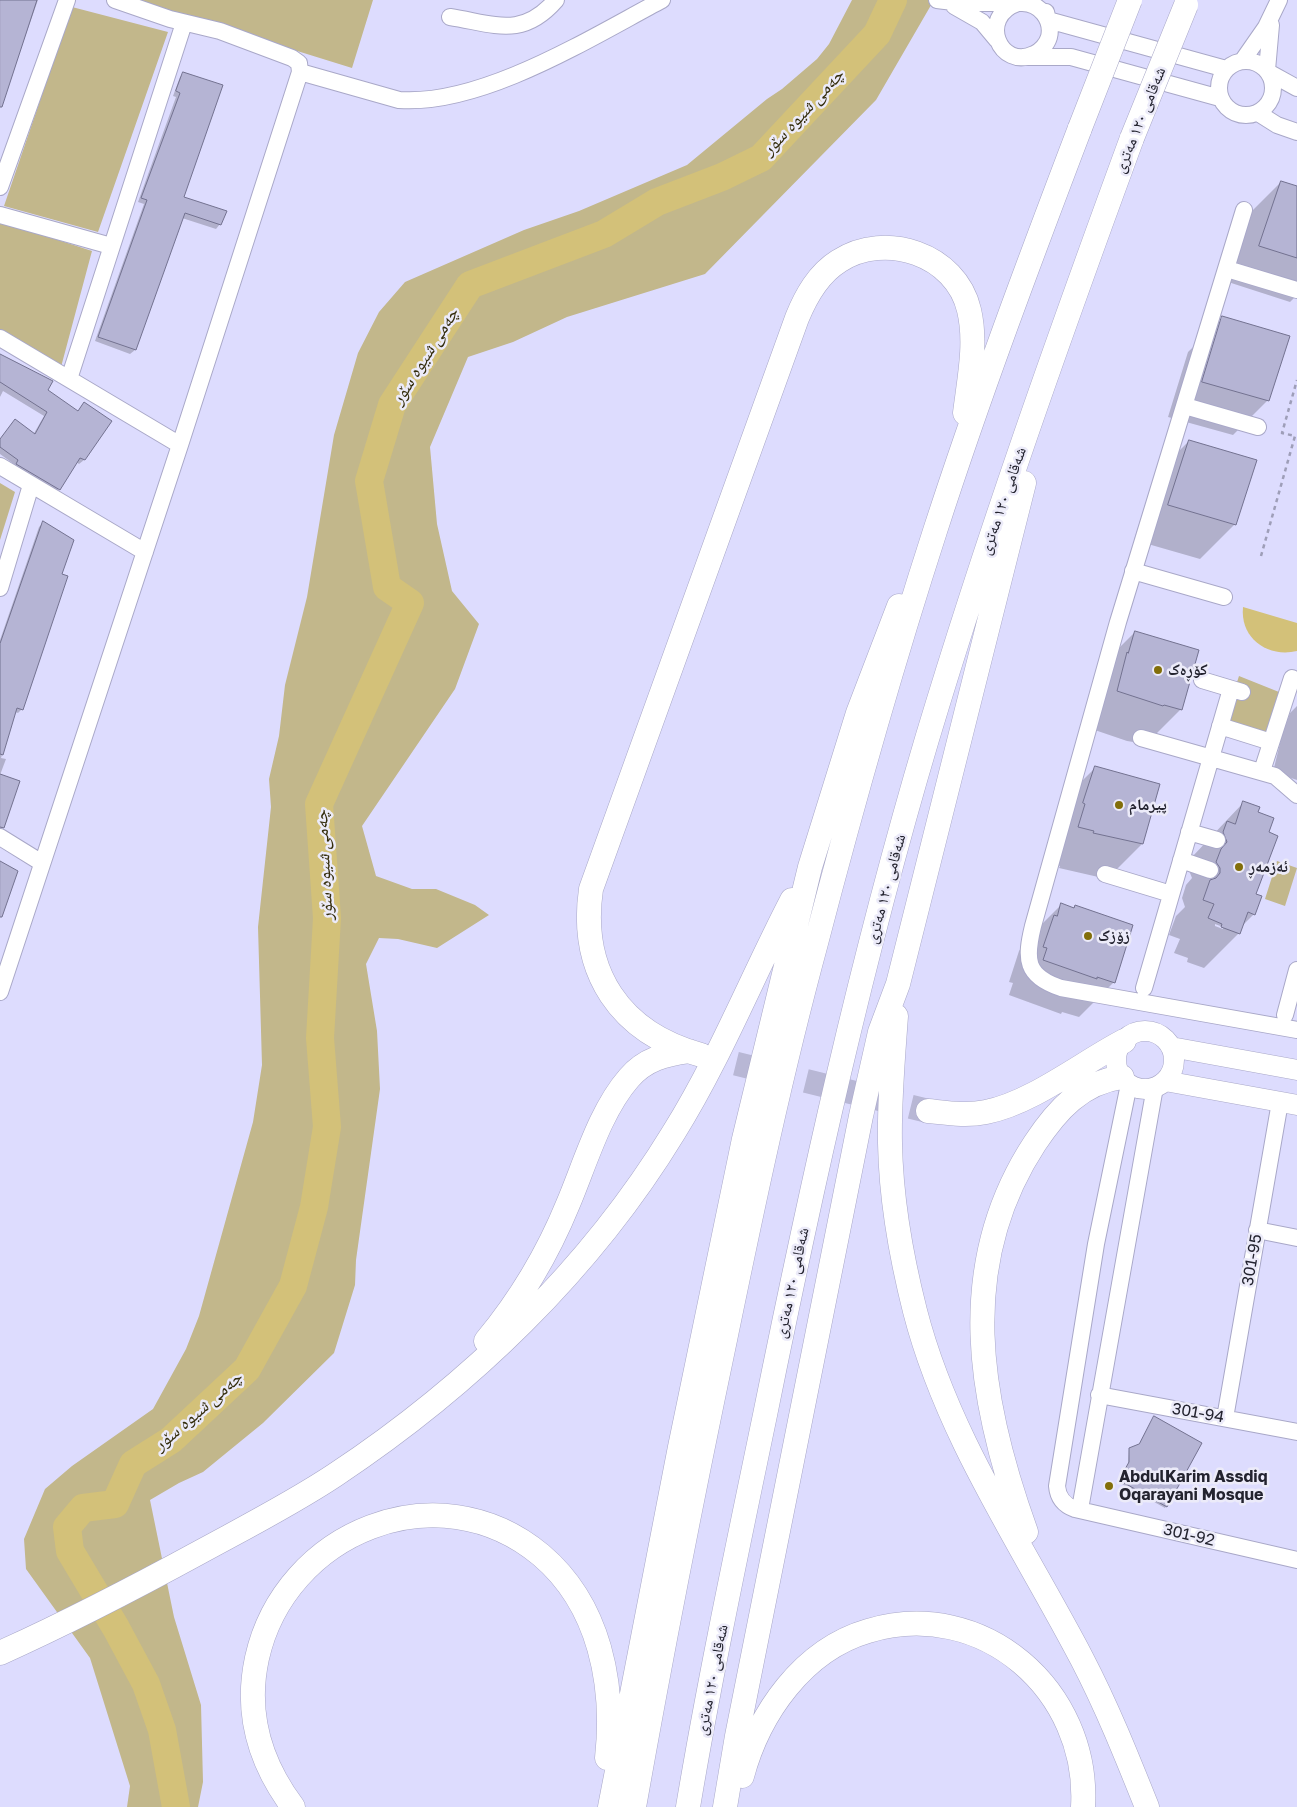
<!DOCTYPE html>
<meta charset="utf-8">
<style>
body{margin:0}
canvas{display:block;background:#dddcfe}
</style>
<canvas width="1297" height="1807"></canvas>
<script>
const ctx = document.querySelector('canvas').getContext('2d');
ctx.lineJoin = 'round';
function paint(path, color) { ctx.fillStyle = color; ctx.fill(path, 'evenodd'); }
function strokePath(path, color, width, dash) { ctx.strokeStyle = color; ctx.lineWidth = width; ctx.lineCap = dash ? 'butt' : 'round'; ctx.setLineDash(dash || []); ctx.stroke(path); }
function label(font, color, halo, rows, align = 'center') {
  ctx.font = font + ' "Golos Text","Noto Naskh Arabic",sans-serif'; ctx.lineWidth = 5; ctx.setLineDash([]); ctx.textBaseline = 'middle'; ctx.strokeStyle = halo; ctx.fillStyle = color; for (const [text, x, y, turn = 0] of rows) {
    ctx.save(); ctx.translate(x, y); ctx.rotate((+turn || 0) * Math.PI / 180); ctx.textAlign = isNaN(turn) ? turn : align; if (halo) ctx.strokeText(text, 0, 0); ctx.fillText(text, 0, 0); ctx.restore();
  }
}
paint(new Path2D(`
 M 133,0 L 373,0 L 352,68 Z
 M 852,0 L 934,0 L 876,100 L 705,274 L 567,317 L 513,342 L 468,357 L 430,447 L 437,524 L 452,591 L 479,624 L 455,689 L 362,826 L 376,876 L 412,889 L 436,889 L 475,905 L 489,915 L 437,948 L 398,939 L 379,938 L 366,964 L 377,1031 L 380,1089 L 356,1260 L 355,1285 L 334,1353 L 263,1423 L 203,1472 L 179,1483 L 150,1500 L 174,1617 L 201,1705 L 203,1782 L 198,1807 L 127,1807 L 130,1786 L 90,1658 L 26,1569 L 24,1539 L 45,1489 L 72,1466 L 153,1409 L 186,1349 L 199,1316 L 253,1122 L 262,1065 L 258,927 L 271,807 L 269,779 L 279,736 L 285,685 L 307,597 L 334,435 L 358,353 L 379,312 L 405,282 L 524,230 L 579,211 L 687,165 L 767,99 L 782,89 L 817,59 L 829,44 Z
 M 72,7 L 168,32 L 98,232 L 4,206 Z
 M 0,221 L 92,251 L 61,367 L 0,332 Z
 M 0,483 L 15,492 L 0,540 Z
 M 1239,676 L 1279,692 L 1269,738 L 1223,725 Z
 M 1277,861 L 1297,868 L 1285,906 L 1265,899 Z`), '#c2b78b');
paint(new Path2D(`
 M 1243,607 L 1297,623 L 1297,651 C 1267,658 1240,638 1243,607 Z`), '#d3c179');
paint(new Path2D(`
 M 0,0 L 38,0 L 4,97 L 0,101 Z
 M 184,73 L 182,198 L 220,224 L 216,229 L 182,218 L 135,350 L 130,354 L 95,341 L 144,204 L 138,202 L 176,97 L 173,96 L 180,77 Z
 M 1281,182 L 1297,188 L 1297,295 L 1290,302 L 1225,281 L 1246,217 Z
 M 1223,318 L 1268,400 L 1233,435 L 1168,417 L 1188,352 Z
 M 0,355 L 77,412 L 84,404 L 110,421 L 84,460 L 79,464 L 76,462 L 55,494 L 12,468 L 15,465 L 0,454 L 0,439 L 33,435 L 44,416 L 3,391 L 0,397 Z
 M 1189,441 L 1235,524 L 1200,559 L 1134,540 L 1154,476 Z
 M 43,523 L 60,575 L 22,709 L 18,713 L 0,707 L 0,640 L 39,527 Z
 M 1135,632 L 1181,709 L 1146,744 L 1127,741 L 1083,726 L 1100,667 Z
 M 1297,706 L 1297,780 L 1273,772 L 1282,735 L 1290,713 Z
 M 0,725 L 10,727 L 1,758 L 6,759 L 0,775 L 3,827 L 0,830 Z
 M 1095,768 L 1142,844 L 1107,879 L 1059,868 L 1060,866 L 1044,861 L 1060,803 Z
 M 1244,802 L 1256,813 L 1267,833 L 1254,895 L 1254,914 L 1241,927 L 1238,934 L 1204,968 L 1187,962 L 1188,958 L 1174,953 L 1180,939 L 1169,935 L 1176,916 L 1185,907 L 1182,898 L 1186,885 L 1192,878 L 1188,868 L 1192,857 ZM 1215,924 L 1223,927 L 1223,929 L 1215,926 Z
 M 1061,905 L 1073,908 L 1075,906 L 1114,982 L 1079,1017 L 1062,1012 L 1061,1014 L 1009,995 L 1013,983 L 1009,982 L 1019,951 L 1026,940 Z
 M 1129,1449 L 1166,1506 L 1165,1508 L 1118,1482 L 1128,1465 Z`), '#0003');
strokePath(new Path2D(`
 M 176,1807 L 162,1730 L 146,1684 L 116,1628 L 70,1551 L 67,1527 L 83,1508 L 115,1504 L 133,1464 L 171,1440 L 247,1369 L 293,1286 L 314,1207 L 327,1127 L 320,1038 L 327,918 L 319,804 L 410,603 L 387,587 L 369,481 L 392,405 L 470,285 L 604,234 L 657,202 L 722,177 L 761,158 L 877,34 L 893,0`), '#d3c179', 28);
const building = new Path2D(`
 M 0,0 L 37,0 L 2,107 L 0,107 Z
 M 183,72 L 223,85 L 184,197 L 227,211 L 221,225 L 185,213 L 136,350 L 98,337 L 147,200 L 141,198 L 180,93 L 176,91 Z
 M 1281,181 L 1297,186 L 1297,258 L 1259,246 Z
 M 1222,316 L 1290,336 L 1269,401 L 1202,382 Z
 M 0,354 L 53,381 L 48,390 L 78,411 L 84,402 L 112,421 L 85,460 L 80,458 L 60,490 L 16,464 L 18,460 L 0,447 L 0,439 L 15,419 L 35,434 L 47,412 L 0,382 Z
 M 1189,440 L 1257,460 L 1236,525 L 1168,505 Z
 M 43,521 L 74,540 L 62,574 L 68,576 L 23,710 L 17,708 L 3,755 L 0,754 L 0,644 Z
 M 1135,631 L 1199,650 L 1182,710 L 1164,705 L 1163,706 L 1117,691 L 1127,652 L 1128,653 Z
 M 1095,766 L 1160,784 L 1143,844 L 1093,833 L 1094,831 L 1078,827 L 1085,804 L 1083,803 Z
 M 0,774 L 20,781 L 4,828 L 0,827 Z
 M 1243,801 L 1260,807 L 1258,812 L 1274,818 L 1269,832 L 1278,836 L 1256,894 L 1262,896 L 1255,915 L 1248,912 L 1240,934 L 1221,927 L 1222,924 L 1208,918 L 1214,904 L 1203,900 L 1210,880 L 1216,878 L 1220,873 L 1220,868 L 1216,862 L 1221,849 L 1227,842 L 1223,832 L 1227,821 L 1235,824 Z
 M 0,861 L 18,871 L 2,917 L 0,917 Z
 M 1061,903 L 1074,908 L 1075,905 L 1133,925 L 1115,983 L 1097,977 L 1097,979 L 1043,960 L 1047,948 L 1043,947 L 1054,915 L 1057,916 Z
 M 1154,1416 L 1202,1443 L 1167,1507 L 1119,1480 L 1129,1462 L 1129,1448 L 1139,1444 Z`);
paint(building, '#b5b4d4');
strokePath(building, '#737290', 1);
strokePath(new Path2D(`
 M 701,1055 L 928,1111`), '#b8b7d5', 24, [24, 12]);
const minor = new Path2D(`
 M 937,0 C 966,4 993,3 1022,3 C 1040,3 1053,20 1049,37 C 1047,44 1041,51 1034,54 C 1000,71 977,17 1018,3
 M 954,6 L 982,22 L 997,40
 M 1046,12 L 1048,20 L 1226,69
 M 450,17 C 495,24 522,39 556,0
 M 1028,57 L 1071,57 L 1220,98
 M 1243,60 L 1266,27 L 1279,0
 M1219 88a27 27 0 1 1 54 0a27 27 0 1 1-54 0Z
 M 1267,70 L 1271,25
 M 300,72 L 399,100 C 482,106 590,38 662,0
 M 1268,72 L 1297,88
 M 1258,113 L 1277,125 L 1297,132
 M 0,187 L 67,0
 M 1244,210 L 1118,622 L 1033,926 C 1025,959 1025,976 1061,988 L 1297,1030
 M 0,215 L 111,246
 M 1227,269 L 1297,290
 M 0,338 L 180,445
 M 69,379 L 184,23
 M 1185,406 L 1258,427
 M 0,466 L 145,552
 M 1133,571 L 1224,597
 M 0,588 L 31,485
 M 1202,680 L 1242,692
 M 1220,726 L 1271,742
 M 1141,738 L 1275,776 L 1297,795
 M 1262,771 L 1292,678
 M 1189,832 L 1217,840
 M 0,837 L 42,863
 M 1181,860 L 1210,870
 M 1105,874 L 1171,894
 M 1144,988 L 1231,689
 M 0,992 L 180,445 L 300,72 L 299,63 L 292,58 L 220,31 L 170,19 L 115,0
 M 1285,1015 L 1297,970
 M 1129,1084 L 1096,1244 L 1057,1486 C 1058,1498 1064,1505 1075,1509 L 1297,1560
 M 1257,1230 L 1297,1238
 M 1099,1395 L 1297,1432
 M 1225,1418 L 1280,1102
 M 1080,1509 L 1155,1087`);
const major = new Path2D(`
 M1116 1060a29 29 0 1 1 58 0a29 29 0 1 1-58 0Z
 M 1171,1047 L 1297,1070
 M 1165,1081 L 1297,1105`);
const highway = new Path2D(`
 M 896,1016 C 893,1058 889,1101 890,1143 C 891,1200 901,1256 915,1311 C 947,1436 1023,1546 1082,1659 C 1107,1707 1127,1757 1147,1807
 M 701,1055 C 620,1033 579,972 591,889 L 797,318 C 806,296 818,274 839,261 C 885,231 956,254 969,310 C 977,343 969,380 965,413
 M 928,1111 C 948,1113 967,1116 986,1112 C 1032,1103 1082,1063 1124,1041
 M 486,1341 C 520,1300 548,1253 568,1204 C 585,1164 600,1111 629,1078 C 645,1059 666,1054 689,1051
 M 1026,1532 C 979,1402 954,1266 1035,1143 C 1057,1110 1081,1083 1122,1077
 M 0,1653 C 69,1622 136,1587 202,1551 C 246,1527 293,1503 335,1475 C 469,1386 590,1270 674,1132 C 720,1058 752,977 792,900
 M 742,1776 C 759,1713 803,1650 868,1631 C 983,1596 1090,1691 1083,1807
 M 293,1807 C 260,1763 245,1713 257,1658 C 285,1532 438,1469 541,1555 C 600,1605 615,1685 607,1758
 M 610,1807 L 680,1447 L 744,1139 L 810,867 L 858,713 L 899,606
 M 634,1807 C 662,1649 693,1492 726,1335 C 753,1204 781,1072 816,943 C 852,805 891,667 935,531 C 979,395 1029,262 1080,128
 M 688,1807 C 710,1676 738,1545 765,1415 C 811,1188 861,961 927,739 C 988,536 1059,337 1132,138
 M 725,1807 L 737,1736 L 861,1116 L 880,1032 L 898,984 L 1024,483`);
strokePath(minor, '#a9a8c8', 18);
strokePath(major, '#a9a8c8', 21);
strokePath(highway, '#a9a8c8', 25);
strokePath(new Path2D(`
 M 1261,556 L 1295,436 L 1282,433 L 1297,380`), '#9e9eb8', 2.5, [4, 4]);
strokePath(minor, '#fff', 16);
strokePath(major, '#fff', 20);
strokePath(highway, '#fff', 24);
const highwayBridge = new Path2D(`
 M 1080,128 L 1130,0
 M 1132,138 L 1186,5`);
strokePath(highwayBridge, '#a9a8c8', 25, []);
strokePath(highwayBridge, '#fff', 24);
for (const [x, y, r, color] of [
 [1158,670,5,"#826e0a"],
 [1119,805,5,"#826e0a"],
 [1239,867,5,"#826e0a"],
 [1088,936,5,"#826e0a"],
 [1109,1486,5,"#826e0a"]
]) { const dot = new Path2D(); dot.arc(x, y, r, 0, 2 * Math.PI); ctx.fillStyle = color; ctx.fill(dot); strokePath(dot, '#ecebf9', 2); }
label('16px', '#23232f', '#ecebf9', [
 ["شەقامی ١٢٠ مەتری",1140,120,-68],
 ["شەقامی ١٢٠ مەتری",1003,501,-71],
 ["شەقامی ١٢٠ مەتری",886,889,-75],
 ["301-95",1252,1260,-80],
 ["شەقامی ١٢٠ مەتری",792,1283,-78],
 ["301-94",1198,1413,10],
 ["301-92",1189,1535,13],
 ["شەقامی ١٢٠ مەتری",712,1680,-79]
]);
label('bold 16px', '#23232f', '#ecebf9', [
 ["کۆڕەک",1168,670],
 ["پیرمام",1129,805],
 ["ئەزمەڕ",1249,867],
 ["زۆزک",1098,936],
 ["AbdulKarim Assdiq",1119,1477],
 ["Oqarayani Mosque",1119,1495]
], 'left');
label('italic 18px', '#342d0c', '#ecebf9', [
 ["چەمی شیوە سۆر",803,112,-47],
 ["چەمی شیوە سۆر",425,356,-58],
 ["چەمی شیوە سۆر",324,865,-93],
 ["چەمی شیوە سۆر",198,1411,-41]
]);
</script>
